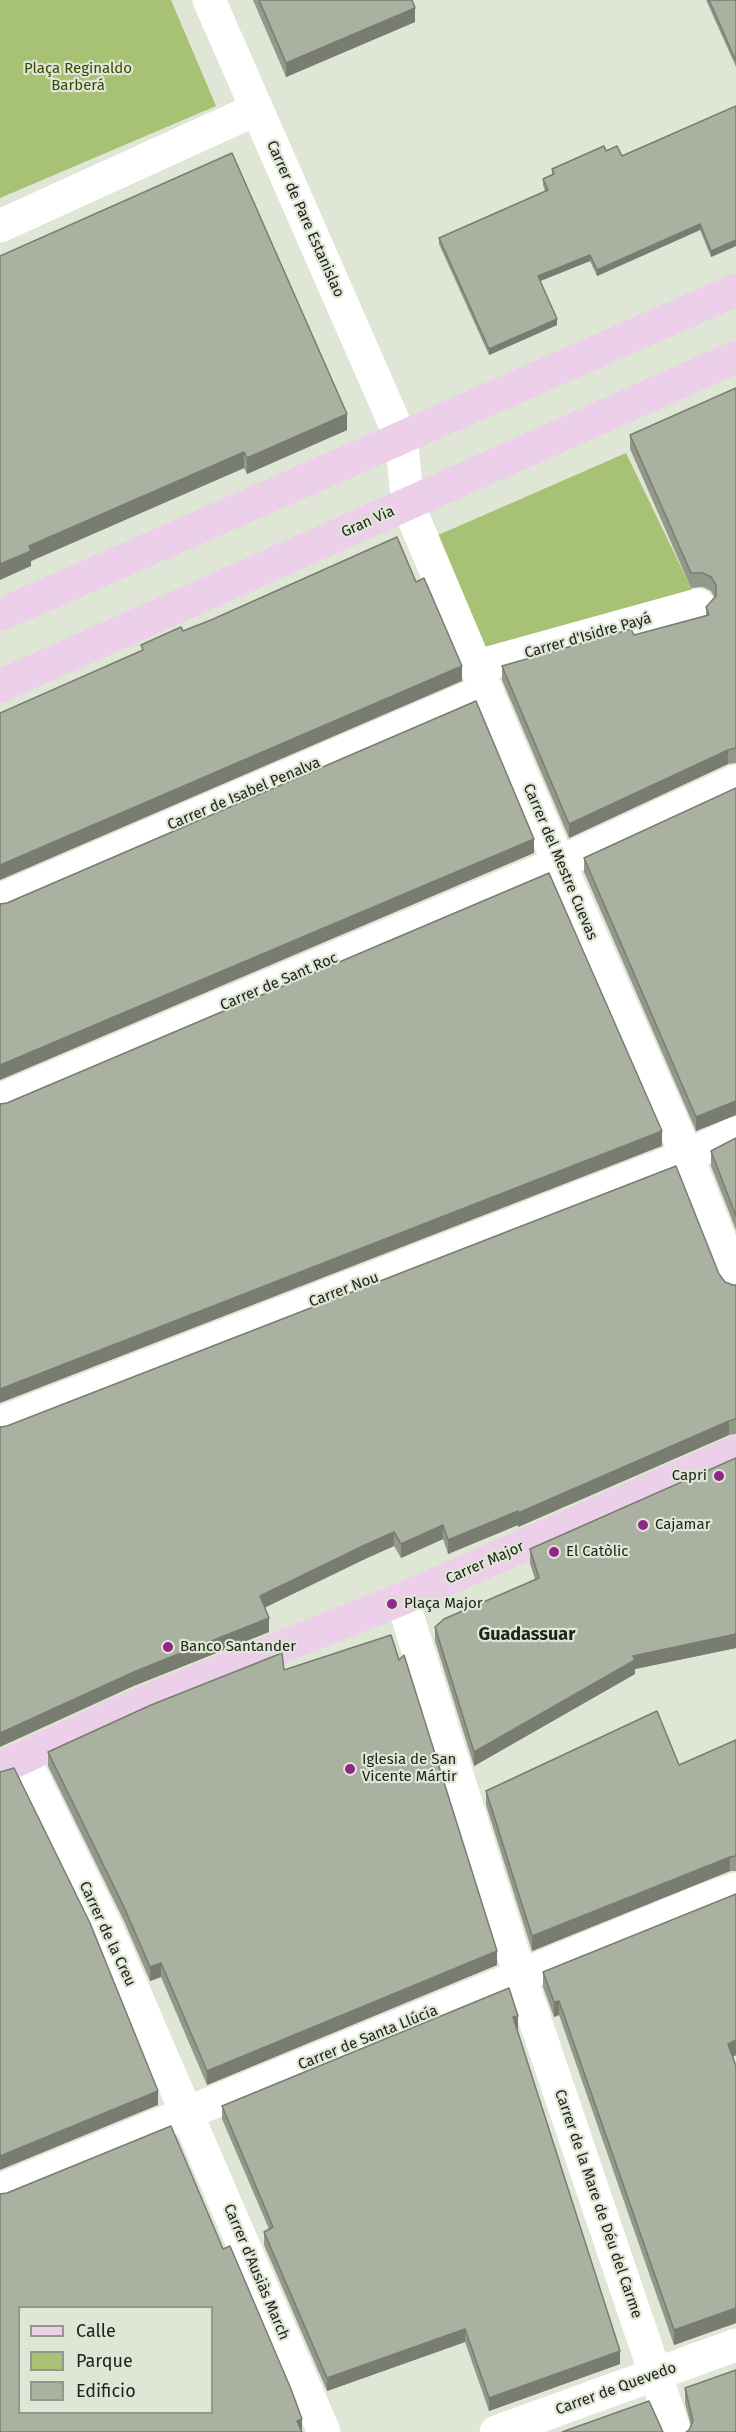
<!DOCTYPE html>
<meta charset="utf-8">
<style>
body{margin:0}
#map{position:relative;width:736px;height:2432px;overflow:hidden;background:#dfe6d5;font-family:"Fira Sans",sans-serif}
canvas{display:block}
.legend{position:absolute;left:18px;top:2306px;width:195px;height:108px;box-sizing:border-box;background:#dfe6d5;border:2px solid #93988c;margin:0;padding:8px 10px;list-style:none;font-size:18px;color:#21241e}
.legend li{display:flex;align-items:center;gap:12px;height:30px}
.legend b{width:30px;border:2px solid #93988c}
</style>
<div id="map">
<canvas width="736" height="2432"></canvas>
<ul class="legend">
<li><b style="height:8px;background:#eccfe8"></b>Calle</li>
<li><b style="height:16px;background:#a7c175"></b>Parque</li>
<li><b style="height:16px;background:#abb1a1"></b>Edificio</li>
</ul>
</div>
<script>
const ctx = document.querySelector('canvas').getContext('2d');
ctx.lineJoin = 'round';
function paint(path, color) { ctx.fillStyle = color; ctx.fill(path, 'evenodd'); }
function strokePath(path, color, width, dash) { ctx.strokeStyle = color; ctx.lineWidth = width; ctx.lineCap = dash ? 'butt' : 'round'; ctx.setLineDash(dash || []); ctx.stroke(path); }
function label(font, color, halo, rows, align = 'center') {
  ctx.font = font + ' "Fira Sans",sans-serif'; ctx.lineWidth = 4.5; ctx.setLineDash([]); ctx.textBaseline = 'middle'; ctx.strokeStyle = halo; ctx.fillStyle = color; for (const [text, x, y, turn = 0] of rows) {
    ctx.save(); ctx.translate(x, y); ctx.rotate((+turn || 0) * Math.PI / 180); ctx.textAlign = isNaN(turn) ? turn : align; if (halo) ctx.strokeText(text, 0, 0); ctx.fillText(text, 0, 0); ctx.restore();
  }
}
paint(new Path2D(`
 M 0,0 L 171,0 L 216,106 L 0,198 Z
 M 626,453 L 694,594 L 485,654 L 436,536 Z`), '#a7c175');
strokePath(new Path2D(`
 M 209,0 L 401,438 L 408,505 L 559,863 L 687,1156 L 736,1281
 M 0,226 L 257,109
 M 478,666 L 698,605
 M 0,900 L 487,690
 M 0,1100 L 559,863 L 736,781
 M 0,1423 L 687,1156 L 736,1133
 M 402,1599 L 520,1976 L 675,2432
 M 23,1757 L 107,1929 L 324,2432
 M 0,2190 L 702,1901 L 736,1889
 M 496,2432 L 736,2345`), '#fff', 33);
strokePath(new Path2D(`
 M 0,615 L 736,290
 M 0,686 L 736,357
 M 0,1768 L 144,1702 L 402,1599 L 736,1452`), '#eccfe8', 33);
paint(new Path2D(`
 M 253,0 L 412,0 L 415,22 L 286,77 Z
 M 706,0 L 736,0 L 736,67 Z
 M 736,106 L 736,246 L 711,257 L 700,230 L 597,276 L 590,261 L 540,281 L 557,325 L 489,355 L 439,244 L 439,238 L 545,191 L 543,185 L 543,179 L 552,175 L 552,169 L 606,151 L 622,156 Z
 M 0,256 L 347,430 L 247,474 L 244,468 L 31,561 L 31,566 Z
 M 736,388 L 736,763 L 728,764 L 569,838 L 502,680 L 502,666 L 634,635 L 706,615 L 706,607 L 715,598 L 711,591 L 703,587 L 691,588 L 630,449 L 630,435 Z
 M 736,788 L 736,1115 L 696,1131 L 584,872 L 584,858 Z
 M 736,1138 L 736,1230 L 711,1166 L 711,1151 Z
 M 719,1274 L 725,1282 L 733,1285 L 736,1285 L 736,1434 L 729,1435 L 518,1527 L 518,1525 L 448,1554 L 443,1539 L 401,1558 L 394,1546 L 367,1558 L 265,1607 L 269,1632 L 136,1685 L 7,1426 Z
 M 736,1458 L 736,1648 L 635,1669 L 635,1674 L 474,1766 L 435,1641 L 435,1627 L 535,1579 L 530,1563 L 530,1549 Z
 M 284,1670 L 497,1965 L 207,2085 L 161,1977 L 150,1981 L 124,1921 L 48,1766 L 48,1752 Z
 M 736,1740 L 736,1871 L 730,1871 L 532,1951 L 486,1805 L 486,1791 L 679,1765 Z
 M 736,1894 L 736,2055 L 733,2057 L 736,2066 L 736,2323 L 674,2345 L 559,2015 L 554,2017 L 543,1987 L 543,1972 Z
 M 517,2029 L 620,2364 L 489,2411 L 465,2342 L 327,2391 L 264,2245 L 264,2232 L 269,2229 L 222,2119 L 222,2106 L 518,2029 Z
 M 736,2370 L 689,2430 L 691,2426 L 685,2403 L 685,2388 Z`), '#93988a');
paint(new Path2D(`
 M 415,8 L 415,22 L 286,77 L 286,63 Z
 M 700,224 L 700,230 L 597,276 L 597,270 Z
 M 736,240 L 736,246 L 711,257 L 711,251 Z
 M 590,255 L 590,261 L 538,282 L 538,276 Z
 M 557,319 L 557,325 L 489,355 L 489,349 Z
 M 347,414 L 347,430 L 247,474 L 247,458 Z
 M 244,452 L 244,468 L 31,561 L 31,566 L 0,580 L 0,564 L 29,546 Z
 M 462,666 L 462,681 L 0,880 L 0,865 Z
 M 728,750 L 728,764 L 569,838 L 569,824 Z
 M 534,839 L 534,853 L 0,1080 L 0,1065 Z
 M 736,1101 L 736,1115 L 696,1131 L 696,1117 Z
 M 662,1131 L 662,1146 L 0,1403 L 0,1389 Z
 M 729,1421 L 729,1435 L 518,1527 L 518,1513 Z
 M 518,1511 L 518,1525 L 448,1554 L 448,1540 Z
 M 443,1525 L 443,1539 L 401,1558 L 401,1544 Z
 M 394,1532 L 394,1546 L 367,1558 L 260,1610 L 260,1596 L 367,1544 Z
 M 269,1618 L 269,1632 L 136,1685 L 0,1747 L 0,1733 L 136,1671 Z
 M 736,1634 L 736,1648 L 635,1669 L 635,1674 L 474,1766 L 474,1752 L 633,1656 Z
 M 730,1857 L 730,1871 L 532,1951 L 532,1936 Z
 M 497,1951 L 497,1965 L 207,2085 L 207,2071 Z
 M 161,1963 L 161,1977 L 150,1981 L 150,1967 Z
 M 559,2001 L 559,2015 L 554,2017 L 554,2002 Z
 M 518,2016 L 518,2029 L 513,2031 L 513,2017 Z
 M 736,2040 L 736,2055 L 728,2059 L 728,2044 Z
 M 158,2091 L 158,2105 L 0,2170 L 0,2156 Z
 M 736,2308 L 736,2323 L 674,2345 L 674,2330 Z
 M 465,2329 L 465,2342 L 327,2391 L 327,2378 Z
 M 620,2351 L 620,2364 L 489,2411 L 489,2398 Z
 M 302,2419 L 302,2432 L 297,2421 Z`), '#787c71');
const building = new Path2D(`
 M 259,0 L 412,0 L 415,8 L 286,63 Z
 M 709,0 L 736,0 L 736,61 Z
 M 736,106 L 736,240 L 711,251 L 700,224 L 597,270 L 590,255 L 538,276 L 557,319 L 489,349 L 439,238 L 548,190 L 543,179 L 554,174 L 552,169 L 604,146 L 606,151 L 617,146 L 622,156 Z
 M 232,153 L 347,414 L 247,458 L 244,452 L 29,546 L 31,551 L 0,564 L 0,256 Z
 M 736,388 L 736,748 L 728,750 L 569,824 L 502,666 L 631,629 L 634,635 L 709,615 L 706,607 L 716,596 L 716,585 L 711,577 L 703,573 L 691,573 L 630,435 Z
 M 397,537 L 416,582 L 424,578 L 462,666 L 0,865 L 0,713 L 143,650 L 141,645 L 181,627 L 183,631 L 211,620 Z
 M 476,701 L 534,839 L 0,1065 L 0,904 L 7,903 Z
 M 736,788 L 736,1101 L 696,1117 L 584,858 Z
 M 549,873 L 662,1131 L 0,1389 L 0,1104 L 7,1103 Z
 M 736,1138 L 736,1216 L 711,1151 Z
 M 676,1166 L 719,1274 L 725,1282 L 733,1285 L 736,1285 L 736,1419 L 729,1421 L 518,1513 L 518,1511 L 448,1540 L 443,1525 L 401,1544 L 394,1532 L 367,1544 L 260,1596 L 269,1618 L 136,1671 L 0,1733 L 0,1427 L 7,1426 Z
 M 736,1458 L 736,1634 L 633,1656 L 635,1660 L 474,1752 L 435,1627 L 444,1619 L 539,1578 L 530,1549 Z
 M 391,1635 L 399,1660 L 404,1655 L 497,1951 L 207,2071 L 161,1963 L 150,1967 L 124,1907 L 48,1752 L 151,1705 L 282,1653 L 284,1670 Z
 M 657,1711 L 679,1765 L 736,1740 L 736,1856 L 730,1857 L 532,1936 L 486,1791 Z
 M 14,1768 L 90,1923 L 158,2091 L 0,2156 L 0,1772 Z
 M 736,1894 L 736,2040 L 728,2044 L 736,2066 L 736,2308 L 674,2330 L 559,2001 L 554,2002 L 543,1972 Z
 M 509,1988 L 518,2016 L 513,2017 L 620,2351 L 489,2398 L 465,2329 L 327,2378 L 264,2232 L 273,2227 L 222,2106 Z
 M 171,2126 L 223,2249 L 230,2246 L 291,2389 L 302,2419 L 297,2421 L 302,2432 L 0,2432 L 0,2194 L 7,2193 ZM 20,2307 L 212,2307 L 212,2412 L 20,2412 Z
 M 736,2370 L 736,2432 L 686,2432 L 689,2430 L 693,2421 L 685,2388 Z
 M 649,2401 L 663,2432 L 562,2432 Z`);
paint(building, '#abb1a1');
strokePath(building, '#787c71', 1.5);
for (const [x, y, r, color] of [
 [719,1476,6,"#912689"],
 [643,1525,6,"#912689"],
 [554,1552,6,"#912689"],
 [392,1604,6,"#912689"],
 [168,1647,6,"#912689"],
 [350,1769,6,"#912689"]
]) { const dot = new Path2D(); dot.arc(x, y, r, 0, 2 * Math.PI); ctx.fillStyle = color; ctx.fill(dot); strokePath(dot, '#dfe6d5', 2); }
label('15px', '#374900', '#dfe6d5', [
 ["Plaça Reginaldo",78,69],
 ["Barberá",78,86]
]);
label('15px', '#21241e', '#dfe6d5', [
 ["Carrer de Pare Estanislao",305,219,66],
 ["Gran Via",368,522,-24],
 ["Carrer d'Isidre Payá",588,636,-16],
 ["Carrer de Isabel Penalva",244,794,-23],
 ["Carrer del Mestre Cuevas",560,862,67],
 ["Carrer de Sant Roc",279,982,-23],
 ["Carrer Nou",344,1290,-21],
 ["Carrer Major",485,1563,-24],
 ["Carrer de la Creu",107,1934,65],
 ["Carrer de Santa Llúcía",368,2038,-22],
 ["Carrer de la Mare de Déu del Carme",598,2204,71],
 ["Carrer d'Ausiàs March",256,2272,67],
 ["Carrer de Quevedo",616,2389,-20]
]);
label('15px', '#21241e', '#dfe6d5', [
 ["Capri",707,1476,"right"],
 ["Cajamar",655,1525],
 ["El Catòlic",566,1552],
 ["Plaça Major",404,1604],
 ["Banco Santander",180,1647],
 ["Iglesia de San",362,1760],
 ["Vicente Mártir",362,1777]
], 'left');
label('bold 18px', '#21241e', '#dfe6d5', [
 ["Guadassuar",527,1635]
]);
</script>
